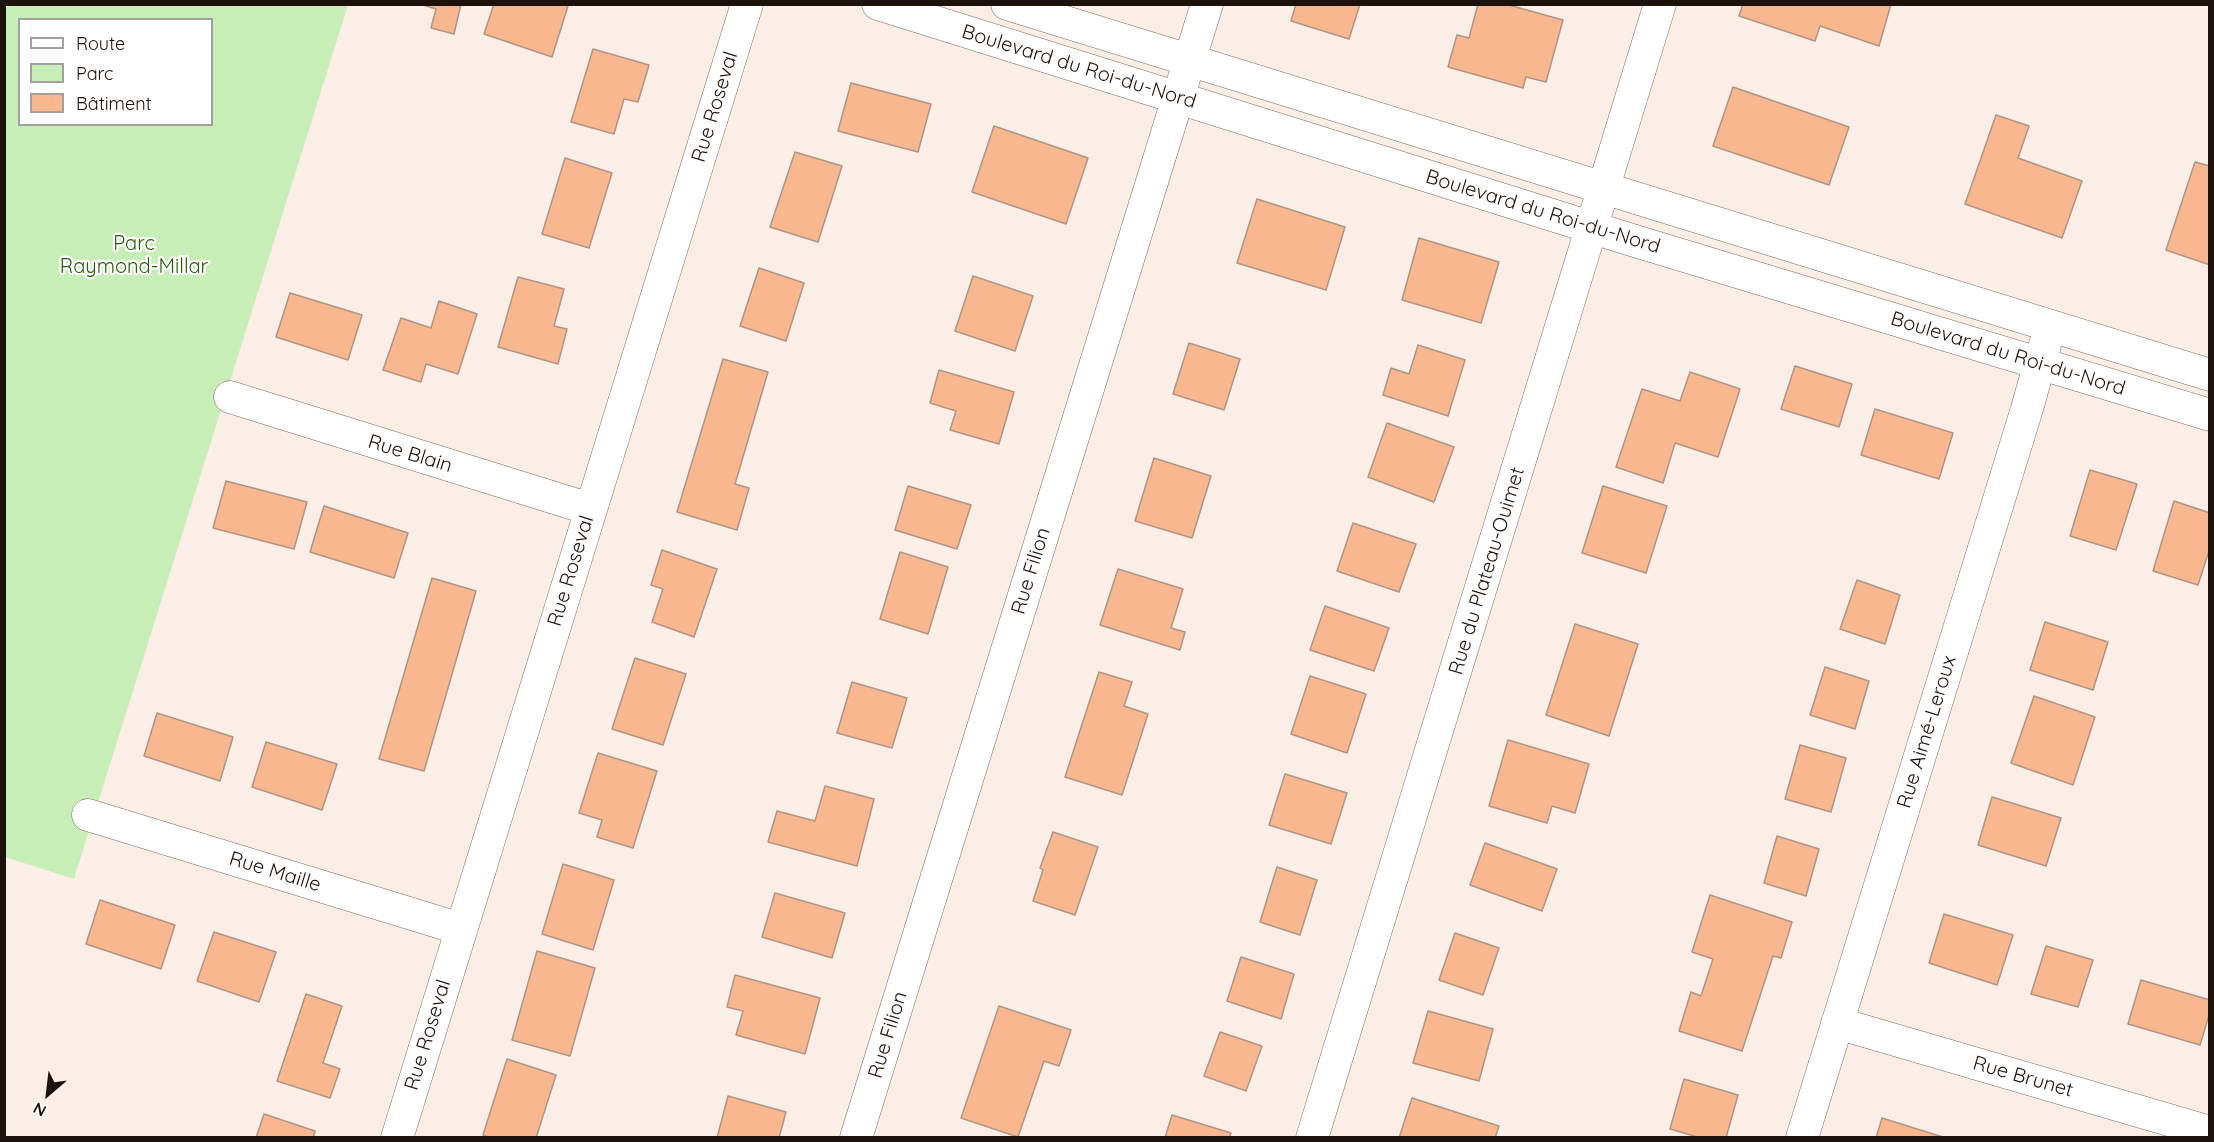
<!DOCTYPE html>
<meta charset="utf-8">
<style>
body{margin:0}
#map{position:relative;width:2214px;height:1142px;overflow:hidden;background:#faeee6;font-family:Quicksand,sans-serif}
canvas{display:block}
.frame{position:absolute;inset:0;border:6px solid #1c120b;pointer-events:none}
.legend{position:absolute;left:18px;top:18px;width:195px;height:108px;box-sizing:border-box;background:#fefefe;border:2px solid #a4a09d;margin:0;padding:8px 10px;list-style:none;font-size:18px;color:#1c120b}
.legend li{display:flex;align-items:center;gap:12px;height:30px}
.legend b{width:30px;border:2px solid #a4a09d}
.north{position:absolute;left:18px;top:1064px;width:60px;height:60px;-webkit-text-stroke:4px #fefefe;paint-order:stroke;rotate:208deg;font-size:16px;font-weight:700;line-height:24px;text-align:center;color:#1c120b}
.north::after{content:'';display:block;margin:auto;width:21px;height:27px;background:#1c120b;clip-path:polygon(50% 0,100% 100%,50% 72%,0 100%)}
</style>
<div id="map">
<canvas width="2214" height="1142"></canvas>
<div class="frame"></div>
<ul class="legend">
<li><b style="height:8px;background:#fff"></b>Route</li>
<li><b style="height:16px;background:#c8eeb8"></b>Parc</li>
<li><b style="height:16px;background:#f9b790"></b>Bâtiment</li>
</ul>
<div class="north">N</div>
</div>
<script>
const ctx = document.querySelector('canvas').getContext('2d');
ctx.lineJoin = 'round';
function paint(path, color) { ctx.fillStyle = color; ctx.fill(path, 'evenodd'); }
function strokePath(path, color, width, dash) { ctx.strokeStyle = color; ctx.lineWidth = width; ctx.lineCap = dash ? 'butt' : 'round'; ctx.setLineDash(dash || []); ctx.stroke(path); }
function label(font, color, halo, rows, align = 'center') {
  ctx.font = font + ' Quicksand,sans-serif'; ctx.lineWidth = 4.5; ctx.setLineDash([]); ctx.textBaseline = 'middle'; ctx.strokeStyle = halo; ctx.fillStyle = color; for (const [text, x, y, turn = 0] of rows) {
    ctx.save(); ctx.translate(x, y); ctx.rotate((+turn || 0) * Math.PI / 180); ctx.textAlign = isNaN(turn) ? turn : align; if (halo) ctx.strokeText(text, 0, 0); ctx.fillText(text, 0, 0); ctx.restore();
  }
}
paint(new Path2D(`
 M 5,5 L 348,5 L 74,879 L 5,857 ZM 20,20 L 212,20 L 212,124 L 20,124 Z`), '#c8eeb8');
const building = new Path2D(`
 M 420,4 L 461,4 L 454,34 L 431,28 L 436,9 Z
 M 494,4 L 562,4 L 568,6 L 552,57 L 484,34 Z
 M 1296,4 L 1360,4 L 1349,39 L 1291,21 Z
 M 1478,4 L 1505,4 L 1563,20 L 1546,82 L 1526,77 L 1523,88 L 1448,67 L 1457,35 L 1469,38 Z
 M 1743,4 L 1891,4 L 1879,46 L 1820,26 L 1815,41 L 1739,16 Z
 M 593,49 L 649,65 L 638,102 L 624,99 L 614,134 L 571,122 Z
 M 851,83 L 931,104 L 918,152 L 838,131 Z
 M 1733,87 L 1849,127 L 1829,185 L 1713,146 Z
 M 1996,115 L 2029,126 L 2018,158 L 2082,181 L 2062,238 L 1965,204 Z
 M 994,126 L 1088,158 L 1066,224 L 972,192 Z
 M 795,152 L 842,166 L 818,242 L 770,227 Z
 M 565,158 L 612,173 L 589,248 L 542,234 Z
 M 2195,162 L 2210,166 L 2210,265 L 2166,250 Z
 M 1257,199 L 1345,227 L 1326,290 L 1237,263 Z
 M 1419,238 L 1499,262 L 1481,323 L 1402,300 Z
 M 759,268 L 804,283 L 786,341 L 740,326 Z
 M 973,276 L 1033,296 L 1015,351 L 955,331 Z
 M 518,277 L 564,289 L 554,326 L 567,329 L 558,364 L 498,347 Z
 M 290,293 L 362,315 L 348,360 L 276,337 Z
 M 439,301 L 477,314 L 458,374 L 426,364 L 421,382 L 383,370 L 401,318 L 431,328 Z
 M 1189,343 L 1240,359 L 1224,410 L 1173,394 Z
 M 1418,345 L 1465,360 L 1448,416 L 1383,395 L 1391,368 L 1409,374 Z
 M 723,359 L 768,372 L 735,484 L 749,488 L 737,530 L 677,512 Z
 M 1795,366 L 1852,384 L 1839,427 L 1781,409 Z
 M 939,370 L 1014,392 L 999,444 L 950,430 L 956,411 L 930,403 Z
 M 1690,372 L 1740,389 L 1718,457 L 1675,443 L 1663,483 L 1616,467 L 1642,389 L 1680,401 Z
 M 1875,409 L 1953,433 L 1939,479 L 1861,455 Z
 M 1387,423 L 1454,447 L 1434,502 L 1368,477 Z
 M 1154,458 L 1211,476 L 1192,538 L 1135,521 Z
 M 2090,470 L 2137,484 L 2116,550 L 2070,536 Z
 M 226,481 L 307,502 L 294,549 L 213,528 Z
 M 908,486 L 971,505 L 957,549 L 895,530 Z
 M 1603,486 L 1667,506 L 1646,573 L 1582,553 Z
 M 2174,501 L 2210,513 L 2210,548 L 2198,585 L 2153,571 Z
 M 324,506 L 408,533 L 394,578 L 310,552 Z
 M 1353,523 L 1416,544 L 1399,592 L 1337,571 Z
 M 662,550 L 717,569 L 694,637 L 652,622 L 663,589 L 651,585 Z
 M 900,552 L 948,567 L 928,634 L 880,619 Z
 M 1118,569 L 1183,589 L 1171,628 L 1185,632 L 1180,650 L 1100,625 Z
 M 432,578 L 476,591 L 424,771 L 379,759 Z
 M 1857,580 L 1900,595 L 1885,644 L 1840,629 Z
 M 1325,606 L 1389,628 L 1374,671 L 1310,650 Z
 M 2045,622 L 2108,642 L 2093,690 L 2030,670 Z
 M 1575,624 L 1638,644 L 1609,736 L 1546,715 Z
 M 635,658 L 686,674 L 663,745 L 612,729 Z
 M 1825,667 L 1869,681 L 1855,729 L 1810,715 Z
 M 1099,672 L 1132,682 L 1124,706 L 1148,714 L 1122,795 L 1065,777 Z
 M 1310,676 L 1366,694 L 1347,753 L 1291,734 Z
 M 852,682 L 907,698 L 892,748 L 837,733 Z
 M 2034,696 L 2095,717 L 2073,785 L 2011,763 Z
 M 157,713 L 233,737 L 220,781 L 144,756 Z
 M 1508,740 L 1589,764 L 1575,813 L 1552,806 L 1547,823 L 1489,806 Z
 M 266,742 L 337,764 L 322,810 L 252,787 Z
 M 1800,745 L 1846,758 L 1831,812 L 1785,799 Z
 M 598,753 L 657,771 L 633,848 L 597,837 L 602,820 L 579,813 Z
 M 1285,774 L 1347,793 L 1331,844 L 1269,825 Z
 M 825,786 L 874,799 L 857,866 L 768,842 L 777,811 L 815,821 Z
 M 1992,797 L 2061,818 L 2046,866 L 1978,845 Z
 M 1053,832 L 1098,847 L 1075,915 L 1033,901 L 1043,870 L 1040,868 Z
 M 1777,836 L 1819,849 L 1806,896 L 1764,883 Z
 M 1485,843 L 1557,869 L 1542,911 L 1470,885 Z
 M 563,864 L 614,880 L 593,950 L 542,934 Z
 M 1277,867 L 1317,880 L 1300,935 L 1260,922 Z
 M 775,893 L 845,913 L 832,958 L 762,937 Z
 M 1710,895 L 1792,922 L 1781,958 L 1773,956 L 1742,1051 L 1679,1031 L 1691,992 L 1701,996 L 1713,959 L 1692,952 Z
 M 100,900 L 175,925 L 161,969 L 86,944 Z
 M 1944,914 L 2013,935 L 1997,985 L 1929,963 Z
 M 214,932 L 276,952 L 259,1002 L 197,981 Z
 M 1455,933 L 1499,948 L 1483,995 L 1439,980 Z
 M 2046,946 L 2093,960 L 2078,1007 L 2031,994 Z
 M 537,951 L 595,968 L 570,1056 L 512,1040 Z
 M 1241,957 L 1294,974 L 1281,1019 L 1227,1001 Z
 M 735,975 L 820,998 L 805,1054 L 736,1035 L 743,1011 L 727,1007 Z
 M 2141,980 L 2210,1000 L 2210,1012 L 2200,1045 L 2128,1024 Z
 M 306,994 L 342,1006 L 323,1063 L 340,1069 L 330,1098 L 277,1081 Z
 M 999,1006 L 1071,1030 L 1059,1066 L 1044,1061 L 1018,1137 L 961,1118 Z
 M 1428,1011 L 1493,1029 L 1479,1081 L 1413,1063 Z
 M 1220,1032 L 1262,1046 L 1246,1091 L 1204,1076 Z
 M 507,1059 L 556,1075 L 536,1138 L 490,1138 L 483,1135 Z
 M 1684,1079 L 1738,1095 L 1726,1138 L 1701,1138 L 1670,1129 Z
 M 728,1096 L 786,1112 L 779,1138 L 717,1138 Z
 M 1412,1098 L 1499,1126 L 1495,1138 L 1399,1138 Z
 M 264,1114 L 315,1131 L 313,1138 L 256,1138 Z
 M 1172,1115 L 1231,1133 L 1229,1138 L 1165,1138 Z
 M 1882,1118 L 1946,1138 L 1876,1138 Z`);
paint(building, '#f9b790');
strokePath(building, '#b19483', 1.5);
const street = new Path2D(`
 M 878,4 L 1635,241 L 2210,415
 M 1007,4 L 2210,375
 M 230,397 L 590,509
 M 88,815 L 461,929
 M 1837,1023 L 2210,1132
 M 397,1138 L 747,4
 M 856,1138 L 1207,4
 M 1312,1138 L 1660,4
 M 1802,1138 L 2026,412 L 2045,345`);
strokePath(street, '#856a5a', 33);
strokePath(street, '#fff', 32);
label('20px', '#1c120b', '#fefefe', [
 ["Boulevard du Roi-du-Nord",1079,67,17],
 ["Rue Roseval",715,107,-73],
 ["Boulevard du Roi-du-Nord",1543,212,17],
 ["Boulevard du Roi-du-Nord",2008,354,17],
 ["Rue Blain",410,454,17],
 ["Rue Roseval",571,571,-73],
 ["Rue Filion",1031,571,-73],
 ["Rue du Plateau-Ouimet",1487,571,-73],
 ["Rue Aimé-Leroux",1927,732,-73],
 ["Rue Maille",275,872,17],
 ["Rue Roseval",428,1035,-73],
 ["Rue Filion",888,1035,-73],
 ["Rue Brunet",2023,1077,16]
]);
label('20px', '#2c5d08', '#fefefe', [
 ["Parc",134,244],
 ["Raymond-Millar",134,267]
]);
</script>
